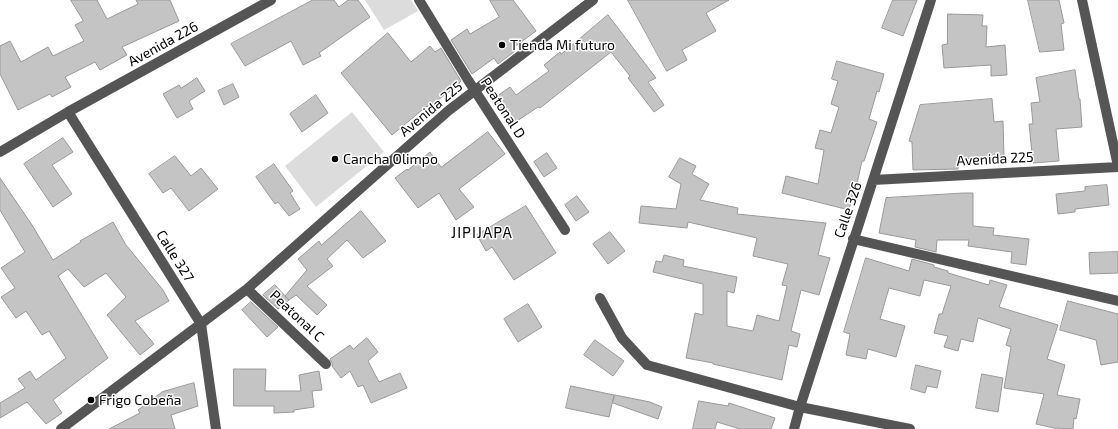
<!DOCTYPE html>
<meta charset="utf-8">
<style>
body{margin:0}
canvas{display:block;background:#fff}
</style>
<canvas width="1118" height="429"></canvas>
<script>
const ctx = document.querySelector('canvas').getContext('2d');
ctx.lineJoin = 'round';
function paint(path, color) { ctx.fillStyle = color; ctx.fill(path, 'evenodd'); }
function strokePath(path, color, width, dash) { ctx.strokeStyle = color; ctx.lineWidth = width; ctx.lineCap = dash ? 'butt' : 'round'; ctx.setLineDash(dash || []); ctx.stroke(path); }
function label(font, color, halo, rows, align = 'center') {
  ctx.font = font + ' "Exo 2",sans-serif'; ctx.lineWidth = 3; ctx.setLineDash([]); ctx.textBaseline = 'middle'; ctx.strokeStyle = halo; ctx.fillStyle = color; for (const [text, x, y, turn = 0] of rows) {
    ctx.save(); ctx.translate(x, y); ctx.rotate((+turn || 0) * Math.PI / 180); ctx.textAlign = isNaN(turn) ? turn : align; if (halo) ctx.strokeText(text, 0, 0); ctx.fillText(text, 0, 0); ctx.restore();
  }
}
paint(new Path2D(`
 M 365,0 L 411,0 L 418,11 L 384,30 Z
 M 352,112 L 384,152 L 316,207 L 285,166 Z`), '#dcdcdc');
const building = new Path2D(`
 M 71,0 L 97,0 L 107,19 L 138,4 L 136,0 L 170,0 L 179,21 L 122,47 L 127,55 L 100,70 L 95,62 L 65,77 L 71,87 L 52,97 L 50,94 L 18,110 L 0,74 L 0,46 L 10,41 L 21,62 L 48,47 L 53,56 L 84,41 L 75,25 L 83,21 Z
 M 313,0 L 334,0 L 339,7 L 348,0 L 358,0 L 370,17 L 319,53 L 321,56 L 303,65 L 291,41 L 245,66 L 231,44 Z
 M 490,0 L 513,0 L 536,31 L 513,48 L 515,51 L 498,64 L 494,58 L 472,74 L 451,40 L 467,29 L 470,34 L 499,17 Z
 M 628,0 L 729,0 L 706,13 L 716,31 L 682,50 L 687,60 L 667,71 Z
 M 893,0 L 917,0 L 903,36 L 882,28 Z
 M 1028,0 L 1059,0 L 1064,23 L 1061,24 L 1064,50 L 1040,52 Z
 M 948,14 L 983,15 L 982,26 L 987,26 L 986,47 L 1005,45 L 1007,75 L 991,76 L 991,65 L 944,68 L 942,45 L 947,44 Z
 M 608,15 L 656,78 L 648,82 L 664,105 L 654,112 L 628,78 L 630,76 L 611,52 L 540,108 L 538,107 L 511,125 L 493,99 L 510,87 L 516,95 L 549,71 L 544,65 L 560,52 L 561,54 Z
 M 388,33 L 411,62 L 430,46 L 435,52 L 441,48 L 461,81 L 459,83 L 460,84 L 428,107 L 427,106 L 392,135 L 341,73 L 384,36 Z
 M 837,61 L 884,74 L 879,92 L 877,91 L 869,119 L 877,122 L 864,161 L 862,161 L 856,188 L 854,188 L 849,210 L 782,193 L 786,176 L 818,184 L 824,150 L 815,148 L 820,130 L 831,133 L 839,107 L 831,104 L 838,81 L 832,79 Z
 M 1075,70 L 1079,99 L 1080,99 L 1082,127 L 1056,129 L 1059,161 L 1033,163 L 1029,124 L 1033,124 L 1031,103 L 1040,102 L 1036,78 Z
 M 197,78 L 205,91 L 189,101 L 193,109 L 177,118 L 163,94 L 179,85 L 181,88 Z
 M 233,84 L 239,97 L 224,105 L 218,91 Z
 M 316,95 L 328,113 L 302,132 L 290,114 Z
 M 992,99 L 994,122 L 1003,121 L 1004,157 L 958,159 L 958,169 L 913,170 L 912,142 L 909,141 L 920,105 Z
 M 488,132 L 505,154 L 459,189 L 474,207 L 456,220 L 439,193 L 418,208 L 395,178 L 407,169 L 408,170 L 430,152 L 441,167 Z
 M 63,138 L 73,152 L 52,165 L 72,194 L 53,207 L 24,164 Z
 M 547,153 L 557,168 L 544,177 L 534,162 Z
 M 175,156 L 191,176 L 201,168 L 218,189 L 189,211 L 171,188 L 163,193 L 149,174 Z
 M 680,158 L 696,166 L 692,174 L 709,184 L 700,200 L 738,208 L 737,214 L 826,223 L 818,255 L 830,258 L 819,295 L 801,290 L 791,331 L 800,334 L 797,347 L 789,345 L 782,380 L 713,364 L 713,363 L 686,358 L 695,313 L 703,315 L 703,284 L 653,272 L 656,261 L 662,262 L 664,255 L 684,260 L 683,266 L 737,277 L 734,293 L 727,291 L 727,326 L 753,331 L 757,315 L 779,321 L 787,286 L 782,285 L 788,264 L 753,256 L 757,238 L 688,222 L 687,228 L 639,223 L 641,206 L 676,209 L 681,184 L 669,177 Z
 M 274,164 L 293,191 L 290,193 L 300,209 L 289,216 L 278,202 L 275,204 L 256,177 Z
 M 0,178 L 32,225 L 53,260 L 81,242 L 80,241 L 113,222 L 126,245 L 163,290 L 169,301 L 135,321 L 154,344 L 140,355 L 107,315 L 126,297 L 106,273 L 84,287 L 68,269 L 58,276 L 108,358 L 53,400 L 62,413 L 46,424 L 27,402 L 0,418 L 0,403 L 25,388 L 18,379 L 30,371 L 36,380 L 66,358 L 49,331 L 42,335 L 26,311 L 16,318 L 1,297 L 15,288 L 1,268 L 25,252 L 0,210 Z
 M 1107,185 L 1109,205 L 1075,209 L 1075,212 L 1058,214 L 1056,194 L 1085,191 L 1085,187 Z
 M 964,193 L 973,193 L 973,226 L 994,228 L 993,235 L 1029,239 L 1026,265 L 1011,263 L 1012,252 L 968,246 L 969,240 L 937,240 L 936,252 L 915,247 L 916,240 L 879,233 L 886,198 Z
 M 577,196 L 589,212 L 576,221 L 565,205 Z
 M 526,206 L 556,253 L 514,280 L 492,247 L 486,251 L 477,235 Z
 M 361,211 L 386,241 L 363,258 L 347,240 L 327,259 L 333,266 L 307,286 L 327,305 L 317,315 L 296,295 L 289,300 L 285,296 L 307,270 L 298,259 L 319,241 L 321,245 Z
 M 610,232 L 625,251 L 608,264 L 593,244 Z
 M 1118,252 L 1118,273 L 1090,274 L 1089,253 Z
 M 866,258 L 909,271 L 912,259 L 934,265 L 934,267 L 948,271 L 948,273 L 989,285 L 990,280 L 1007,285 L 999,307 L 1058,325 L 1047,359 L 1065,365 L 1057,395 L 1080,399 L 1076,419 L 1074,418 L 1073,429 L 1054,428 L 1036,424 L 1044,394 L 1004,388 L 1011,347 L 1006,345 L 1011,329 L 978,318 L 973,342 L 961,339 L 958,351 L 944,347 L 948,336 L 934,333 L 939,314 L 942,314 L 951,286 L 924,280 L 920,296 L 889,288 L 880,319 L 905,326 L 896,357 L 868,349 L 866,359 L 846,355 L 850,334 L 844,332 Z
 M 275,285 L 289,300 L 278,309 L 263,295 Z
 M 1068,301 L 1118,314 L 1118,362 L 1101,365 L 1096,340 L 1060,330 Z
 M 251,302 L 278,327 L 267,337 L 242,310 Z
 M 528,304 L 542,327 L 518,342 L 504,319 Z
 M 367,338 L 378,352 L 368,361 L 379,382 L 400,373 L 407,388 L 371,403 L 363,385 L 358,387 L 350,371 L 341,378 L 332,366 L 332,363 L 330,359 L 350,345 L 353,349 Z
 M 595,340 L 624,361 L 613,376 L 584,355 Z
 M 916,365 L 941,371 L 937,388 L 927,386 L 925,393 L 911,389 Z
 M 234,369 L 266,369 L 265,391 L 301,391 L 299,375 L 319,371 L 322,390 L 312,391 L 314,407 L 294,410 L 294,412 L 274,413 L 274,406 L 234,406 Z
 M 982,374 L 1003,378 L 998,412 L 976,408 Z
 M 194,383 L 198,406 L 171,415 L 175,429 L 109,429 L 140,413 L 138,410 L 162,392 Z
 M 571,386 L 614,395 L 609,417 L 566,408 Z
 M 615,395 L 650,402 L 662,407 L 658,419 L 613,403 Z
 M 699,401 L 728,406 L 729,403 L 775,418 L 771,429 L 740,429 L 717,422 L 715,429 L 693,429 Z`);
paint(building, '#c4c4c4');
strokePath(building, '#999', 1);
strokePath(new Path2D(`
 M 419,0 L 468,80 L 565,230
 M 1082,0 L 1118,166
 M 68,112 L 201,324 L 216,429
 M 0,152 L 68,112 L 271,0
 M 873,180 L 1118,167
 M 853,239 L 1118,301
 M 247,289 L 326,364
 M 600,298 L 622,338 L 647,365 L 800,407 L 910,429
 M 61,429 L 247,289 L 448,111 L 593,0
 M 794,429 L 800,407 L 931,0`), '#555', 10);
for (const [x, y, r, color] of [
 [502,45,4,"#000"],
 [335,159,4,"#000"],
 [91,400,4,"#000"]
]) { const dot = new Path2D(); dot.arc(x, y, r, 0, 2 * Math.PI); ctx.fillStyle = color; ctx.fill(dot); strokePath(dot, '#fff', 1.5); }
label('14px', '#000', '#fff', [
 ["Avenida 226",163,44,-29],
 ["Peatonal D",503,108,57],
 ["Avenida 225",431,109,-40],
 ["Avenida 225",995,159,-3],
 ["Calle 326",848,210,-71],
 ["Calle 327",175,256,58],
 ["Peatonal C",297,316,43]
]);
label('14px', '#000', '#fff', [
 ["Tienda Mi futuro",510,45],
 ["Cancha Olimpo",343,159],
 ["Frigo Cobeña",99,400]
], 'left');
ctx.letterSpacing = '1px';
label('15px', '#000', '#fff', [
 ["JIPIJAPA",482,233]
]);
ctx.letterSpacing = '0px';
</script>
